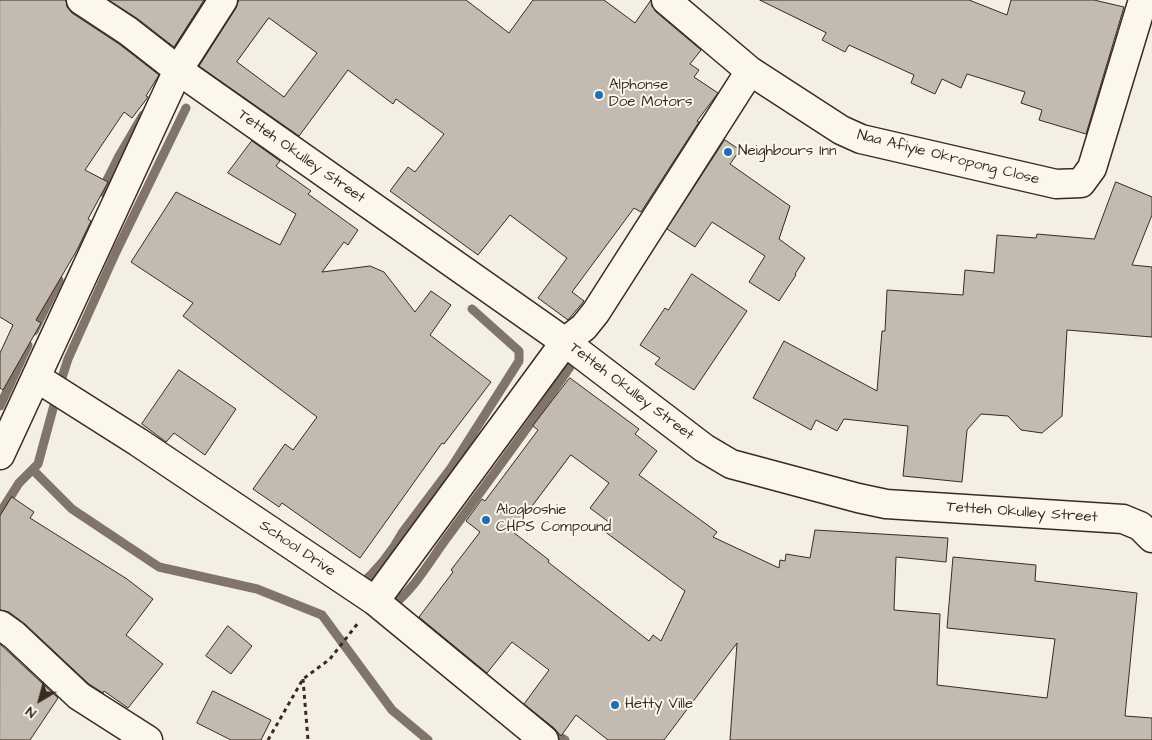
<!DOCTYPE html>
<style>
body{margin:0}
#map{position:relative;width:1152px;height:740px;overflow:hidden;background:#f3efe4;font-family:"Architects Daughter",sans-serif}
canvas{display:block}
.north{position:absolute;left:15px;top:675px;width:50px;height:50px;-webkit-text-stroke:4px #fbf7ec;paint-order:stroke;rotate:217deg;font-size:14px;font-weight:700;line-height:20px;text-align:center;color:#3b2a1e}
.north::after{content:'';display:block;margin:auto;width:18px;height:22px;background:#3b2a1e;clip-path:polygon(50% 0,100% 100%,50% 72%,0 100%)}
</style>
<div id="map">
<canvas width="1152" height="740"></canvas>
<div class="north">N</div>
</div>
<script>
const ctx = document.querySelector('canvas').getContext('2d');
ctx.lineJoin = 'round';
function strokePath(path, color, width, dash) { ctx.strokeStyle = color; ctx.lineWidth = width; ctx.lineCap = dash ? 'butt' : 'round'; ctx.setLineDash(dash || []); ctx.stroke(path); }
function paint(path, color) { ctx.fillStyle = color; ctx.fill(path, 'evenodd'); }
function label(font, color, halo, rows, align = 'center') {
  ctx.font = font + ' "Architects Daughter",sans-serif'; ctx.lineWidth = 4; ctx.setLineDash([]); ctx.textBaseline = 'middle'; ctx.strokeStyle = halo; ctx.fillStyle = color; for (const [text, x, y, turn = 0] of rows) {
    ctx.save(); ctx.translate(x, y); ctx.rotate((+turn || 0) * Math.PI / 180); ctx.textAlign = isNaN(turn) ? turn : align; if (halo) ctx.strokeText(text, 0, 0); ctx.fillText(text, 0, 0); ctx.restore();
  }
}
strokePath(new Path2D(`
 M 179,44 L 204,0
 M 199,76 L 215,37 L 242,0
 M 101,192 L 119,156 L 143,115
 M 34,331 L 59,280
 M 59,387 L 68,359 L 116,252 L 186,108
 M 0,406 L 28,345
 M 33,470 L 72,509 L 159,567 L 257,589 L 322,615 L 392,710 L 428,740
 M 0,513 L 19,483 L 38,464 L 57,394
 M 358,587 C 376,571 391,554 402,533 L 451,468 L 519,361 L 519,351 L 472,309
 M 388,609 C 414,591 430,560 449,535 C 490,479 531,424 570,367
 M 548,729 L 565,740`), '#817468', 9);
const building = new Path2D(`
 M 0,0 L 66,0 L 67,7 L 72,13 L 119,44 L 159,75 L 146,96 L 148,97 L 132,118 L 124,112 L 85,170 L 108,182 L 88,219 L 91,221 L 77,250 L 36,320 L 41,323 L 3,390 L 0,388 L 0,353 L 13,325 L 0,317 Z
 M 109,0 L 204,0 L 174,47 L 138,19 Z
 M 239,0 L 466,0 L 509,33 L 533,0 L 604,0 L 635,23 L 651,0 L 652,6 L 656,12 L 701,50 L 690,64 L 699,70 L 694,77 L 718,93 L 697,121 L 699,122 L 641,212 L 634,208 L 572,292 L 584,301 L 568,320 L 538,298 L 567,258 L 510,215 L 478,255 L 390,191 L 408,167 L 415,172 L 444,134 L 396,99 L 393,104 L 348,70 L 299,136 L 199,66 L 236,8 ZM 269,18 L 317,53 L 284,97 L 237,62 Z
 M 760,0 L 969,0 L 1007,15 L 1011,0 L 1094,0 L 1124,7 L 1086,134 L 1039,120 L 1042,110 L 1021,103 L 1025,92 L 967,74 L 961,88 L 942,79 L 935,94 L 911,83 L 914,75 L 849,45 L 845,52 L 822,40 L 826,33 Z
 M 725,140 L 740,150 L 730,164 L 790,206 L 779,239 L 805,258 L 795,274 L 796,275 L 779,301 L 749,282 L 765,256 L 712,222 L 695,247 L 667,229 Z
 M 252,141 L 280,161 L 276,166 L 311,191 L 308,194 L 358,230 L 348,245 L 344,242 L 322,272 L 370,266 L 384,272 L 415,312 L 431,291 L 451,305 L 430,335 L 491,382 L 444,444 L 442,443 L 360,558 L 282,503 L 279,507 L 253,489 L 285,444 L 293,450 L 317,417 L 183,316 L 193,303 L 131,262 L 176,192 L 280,245 L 296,214 L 228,173 Z
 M 1116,182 L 1152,197 L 1152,215 L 1132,265 L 1152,267 L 1152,337 L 1067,330 L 1062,416 L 1042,433 L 1021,430 L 1008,416 L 981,414 L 967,430 L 962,482 L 903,476 L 908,426 L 844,419 L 837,431 L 816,420 L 811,430 L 753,398 L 784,341 L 877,391 L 882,331 L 885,331 L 887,290 L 963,295 L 965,270 L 994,273 L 997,235 L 1036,238 L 1037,234 L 1094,239 Z
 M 692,274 L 747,311 L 694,390 L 655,364 L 660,358 L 640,345 L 665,308 L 668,310 Z
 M 179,370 L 236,409 L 205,455 L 174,433 L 166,442 L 142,424 Z
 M 570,378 L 639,429 L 635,434 L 657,451 L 639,475 L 717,532 L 713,537 L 779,568 L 780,560 L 785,561 L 786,554 L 810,558 L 815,530 L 948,538 L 946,562 L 896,557 L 894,610 L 940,614 L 937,685 L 1047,698 L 1055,639 L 947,628 L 953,557 L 1036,565 L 1035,581 L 1137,593 L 1125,716 L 1152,718 L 1152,740 L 730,740 L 737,643 L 664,740 L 608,740 L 576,715 L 561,736 L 554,728 L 524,704 L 549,670 L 512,642 L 487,673 L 419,617 L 453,572 L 451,570 L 480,532 L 466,521 L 482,499 L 485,501 L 538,430 L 533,426 ZM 571,455 L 609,483 L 590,508 L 610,523 L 604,531 L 685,591 L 661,641 L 653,635 L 649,641 L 548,562 L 549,560 L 513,532 Z
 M 12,497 L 34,512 L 30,518 L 127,579 L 153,599 L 126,635 L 163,664 L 128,708 L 104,691 L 103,693 L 89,684 L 25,624 L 9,612 L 0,610 L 0,516 Z
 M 228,626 L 252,646 L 231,674 L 206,656 Z
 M 0,644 L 58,698 L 30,740 L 0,740 Z
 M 213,691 L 271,720 L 261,740 L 231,740 L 197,723 Z`);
paint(building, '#c3bbb0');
strokePath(building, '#3b2a1e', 1);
const minor = new Path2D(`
 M 81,0 L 128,31 L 178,70 L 565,342 L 704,448 L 731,464 L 858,498 L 886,504 L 1123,519 L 1140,526 L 1152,538
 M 666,0 L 750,71 L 841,130 L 861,139 L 1056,184 L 1081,183 L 1092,168 L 1143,0
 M 37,378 L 138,442 L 375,601 L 544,740
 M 0,455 L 178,70 L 223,0
 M 375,601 L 565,342 L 584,327 L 596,312 L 750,71
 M 0,625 L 14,635 L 79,696 L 148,740`);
strokePath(minor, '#3b2a1e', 31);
strokePath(new Path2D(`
 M 303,679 L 308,740
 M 268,740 L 303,679 L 330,659 L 358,623`), '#3b2a1e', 3, [4, 4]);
strokePath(minor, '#fbf7ec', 28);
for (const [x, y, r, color] of [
 [599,95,5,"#1f6fb2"],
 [728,152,5,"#1f6fb2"],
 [486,520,5,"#1f6fb2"],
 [615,705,5,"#1f6fb2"]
]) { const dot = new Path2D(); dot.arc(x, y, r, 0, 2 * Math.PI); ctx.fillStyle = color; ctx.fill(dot); strokePath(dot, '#fbf7ec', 2); }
label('15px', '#3b2a1e', '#fbf7ec', [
 ["Alphonse",609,86],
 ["Doe Motors",609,103],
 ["Neighbours Inn",738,152],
 ["Alogboshie",496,511],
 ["CHPS Compound",496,528],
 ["Hetty Ville",625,705]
], 'left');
label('15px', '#3b2a1e', '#fbf7ec', [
 ["Tetteh Okulley Street",301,157,35],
 ["Naa Afiyie Okropong Close",948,158,14],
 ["Tetteh Okulley Street",631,392,37],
 ["Tetteh Okulley Street",1022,513,4],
 ["School Drive",297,549,34]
]);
</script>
